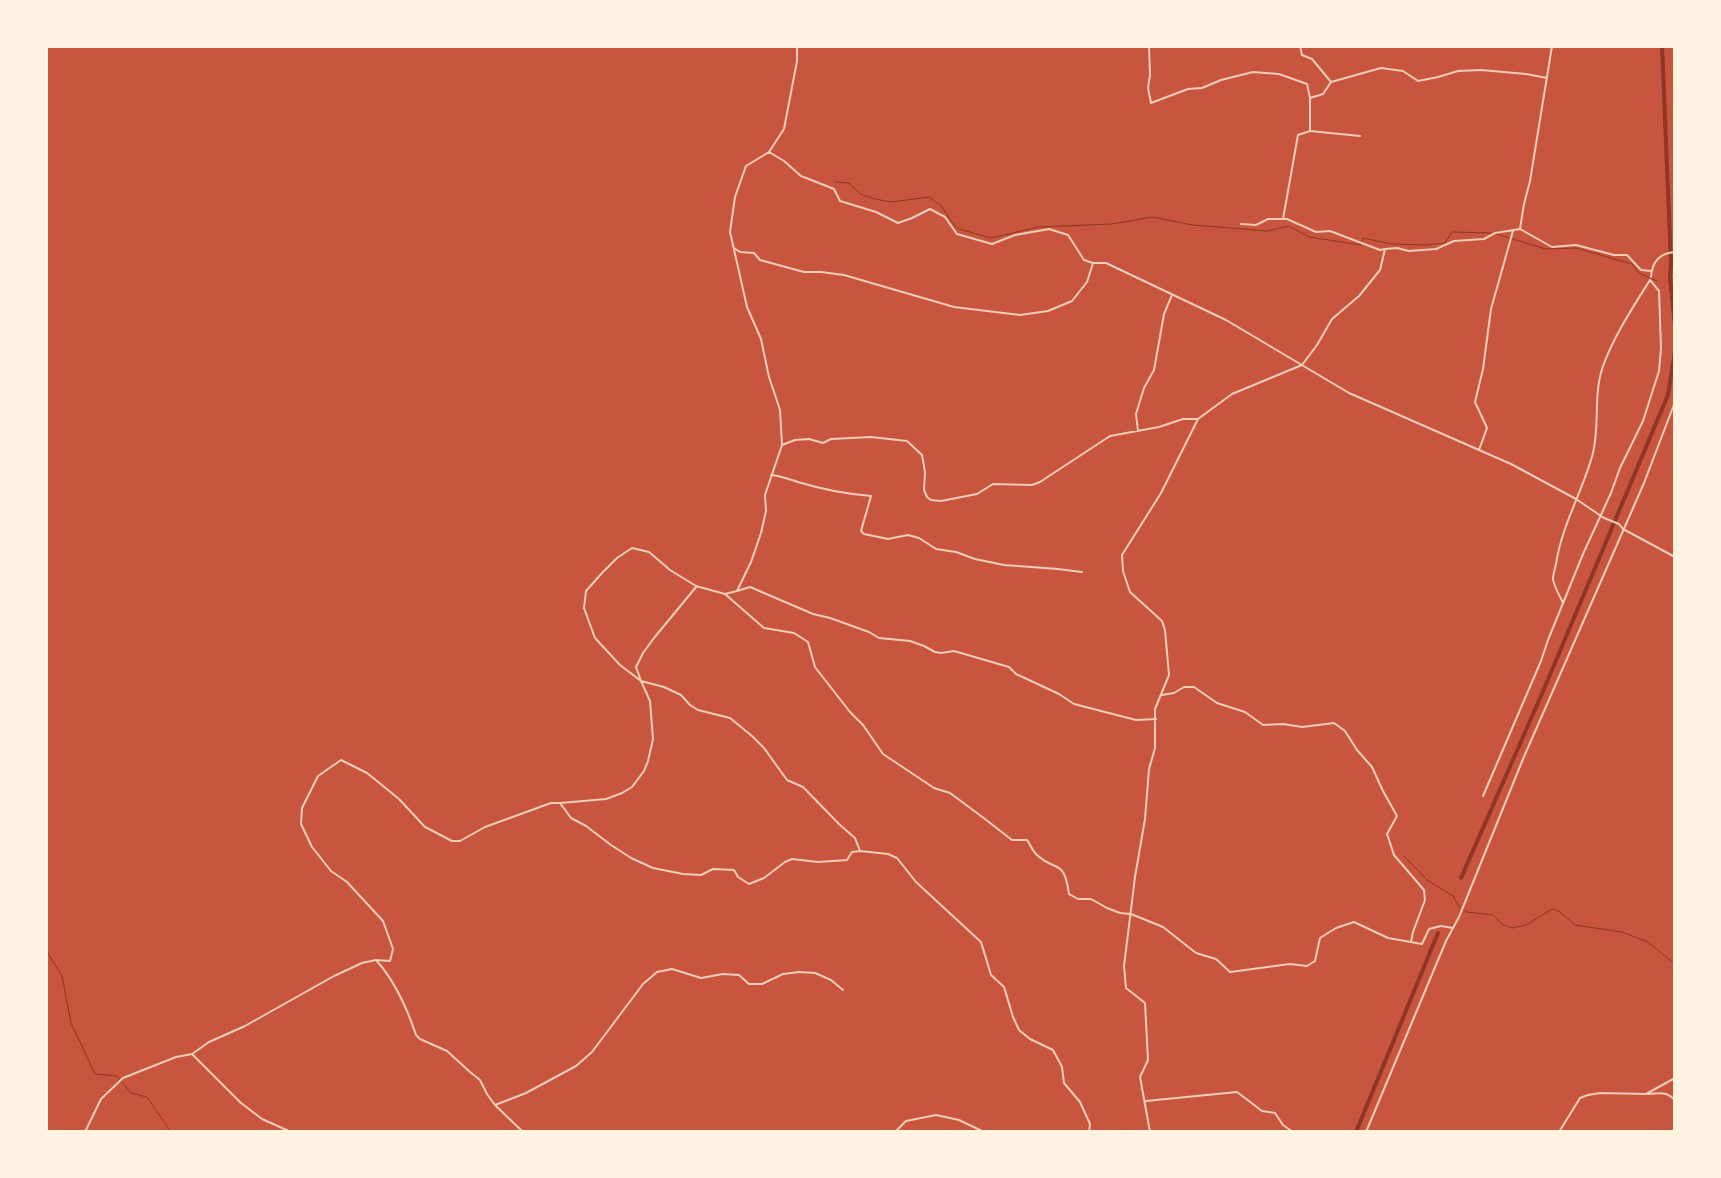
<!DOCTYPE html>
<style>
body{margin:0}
#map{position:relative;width:1721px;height:1178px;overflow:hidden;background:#c8553d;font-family:Commissioner,sans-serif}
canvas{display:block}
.frame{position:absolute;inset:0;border:48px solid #fff3e0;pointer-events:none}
</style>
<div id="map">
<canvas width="1721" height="1178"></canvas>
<div class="frame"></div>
</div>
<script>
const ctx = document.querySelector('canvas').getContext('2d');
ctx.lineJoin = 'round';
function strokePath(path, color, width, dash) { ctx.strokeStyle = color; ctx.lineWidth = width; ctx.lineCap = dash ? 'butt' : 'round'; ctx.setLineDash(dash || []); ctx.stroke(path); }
strokePath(new Path2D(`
 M 835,182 L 849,183 L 860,194 L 875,199 L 891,202 L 930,197 L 935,202 L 940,204 L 954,225 L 959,229 L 991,238 L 1038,227 L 1112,224 L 1152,217 L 1193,225 L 1267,231 L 1289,226 L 1309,237 L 1361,245 L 1363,238 L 1392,244 L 1424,245 L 1445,243 L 1452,232 L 1492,233
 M 1496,234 L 1546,249 L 1576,248 L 1632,264 L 1639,273 L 1657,281
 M 1670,277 L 1675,281
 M 1404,856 L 1427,880 L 1453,896 L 1460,908 L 1467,912 L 1493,915 L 1503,925 L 1513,928 L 1526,925 L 1552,909 L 1559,911 L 1575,925 L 1622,932 L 1648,942 L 1675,964
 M 46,950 L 62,976 L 71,1023 L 95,1074 L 117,1076 L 131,1093 L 147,1097 L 171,1132`), '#8f3625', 1);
strokePath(new Path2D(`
 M 1662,46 L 1671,263 L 1670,277 L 1675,326
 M 1461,878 L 1541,696 L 1668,395 L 1675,351
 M 1356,1132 L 1438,933`), '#8f3625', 4);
strokePath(new Path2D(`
 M 1149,46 L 1150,75 L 1148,88 L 1151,103 L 1188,89 L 1202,88 L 1221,80 L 1253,72 L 1279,74 L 1307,84 L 1310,98
 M 1300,46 L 1302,55 L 1312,59 L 1331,82 L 1381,68 L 1403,71 L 1418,81 L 1438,77 L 1458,71 L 1481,70 L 1526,74 L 1547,78
 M 1310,131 L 1360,136
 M 769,152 L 784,161 L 801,176 L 834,189 L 840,201 L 876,212 L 898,223 L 912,218 L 930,209 L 945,217 L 957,234 L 992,244 L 1015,235 L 1049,229 L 1068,235 L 1084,260 L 1093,263 L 1106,263 L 1226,320 L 1349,393 L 1511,464 L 1576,499 L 1604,518 L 1619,524 L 1623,529 L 1675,557
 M 1283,219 L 1298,135 L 1310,131 L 1310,98 L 1323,94 L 1331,82
 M 1241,224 L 1256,225 L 1268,219 L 1287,219 L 1316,232 L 1330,231 L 1380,250 L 1385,249
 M 1520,229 L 1552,247 L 1576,245 L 1614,255 L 1627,255 L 1641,270 L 1651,271
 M 734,248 L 740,252 L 754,253 L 760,260 L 804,272 L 821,272 L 844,275 L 954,307 L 1020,315 L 1048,311 L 1072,301 L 1087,282 L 1093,263
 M 1651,277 C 1652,262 1660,253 1675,252
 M 1138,431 L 1136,414 L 1144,388 L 1154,370 L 1164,314 L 1172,295
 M 782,445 L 795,440 L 809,439 L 823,443 L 831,439 L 871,437 L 907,441 L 922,455 L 925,472 L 924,490 L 927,497 L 931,500 L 941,501 L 977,494 L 993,484 L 1032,485 L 1040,482 L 1110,436 L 1159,427 L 1183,419 L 1198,419
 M 1479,450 L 1487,428 L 1475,402 L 1483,369 L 1491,309 L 1513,231
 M 771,475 C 781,476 788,479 798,482 C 821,489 846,494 871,496 L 861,531 L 864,534 L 888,539 L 908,535 L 919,538 L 936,549 L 956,552 L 975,559 L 1004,565 L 1058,569 L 1082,572
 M 696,587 L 654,638 L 643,653 L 636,667 L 641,681 L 664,687 L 681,695 L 690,705 L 698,710 L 730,718 L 752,736 L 764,748 L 787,780 L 803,787 L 840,825 L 855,838 L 860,851 L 888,854 L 897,858 L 916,882 L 981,942 L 991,975 L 1004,987 L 1013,1017 L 1019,1030 L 1030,1039 L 1053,1050 L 1062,1067 L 1064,1083 L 1080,1102 L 1090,1124 L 1089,1132
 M 737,591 L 750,587 L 813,614 L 830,618 L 869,632 L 879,638 L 910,641 L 924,646 L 935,652 L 941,653 L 954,651 L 1009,667 L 1016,674 L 1059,694 L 1074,704 L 1136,720 L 1156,719
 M 725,594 L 764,628 L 794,633 L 808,642 L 815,667 L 850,712 L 863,725 L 883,754 L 934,788 L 950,793 L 985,819 L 1012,840 L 1027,840 C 1030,844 1032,850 1036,854 C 1055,873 1064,857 1069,894 L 1078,899 L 1091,899 L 1107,908 L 1120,913 L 1131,914 L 1163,927 L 1196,953 L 1216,959 L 1230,972 L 1290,964 L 1307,966 L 1315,961 L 1320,938 L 1336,928 L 1354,922 L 1388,938 L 1422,944 L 1429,929 L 1441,926 L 1453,928
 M 1162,695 L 1174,693 L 1184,687 L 1194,687 L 1217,703 L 1245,712 L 1263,725 L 1283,724 L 1302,727 L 1334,723 L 1345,731 L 1357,750 L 1372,767 L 1383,791 L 1397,816 L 1387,834 L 1394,855 L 1424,890 L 1425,900 L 1413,932 L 1411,942
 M 1483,796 L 1541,661 L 1548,640 L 1583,554 L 1611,493 L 1620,468 L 1643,421 L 1659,371 L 1661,348 L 1659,291 L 1650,280 C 1633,307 1614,336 1603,366 C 1593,394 1600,424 1593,453 C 1583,491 1562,524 1556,564 C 1555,569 1553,574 1553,579 C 1554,587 1560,596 1563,603
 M 560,803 L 571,818 L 586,826 L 611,845 L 631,858 L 653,868 L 683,874 L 701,875 L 713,869 L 734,870 L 738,877 L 749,884 L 764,878 L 785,862 L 792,859 L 818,862 L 847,860 L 852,852 L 860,851
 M 376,960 C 395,981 407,1008 416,1035 L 420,1039 L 447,1051 L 470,1072 L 480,1080 L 487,1094 L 495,1105 L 523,1132
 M 192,1054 L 241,1103 L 262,1119 L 291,1132
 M 1648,1094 C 1659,1093 1666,1091 1675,1100
 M 1146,1101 L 1237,1092 L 1262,1111 L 1275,1113 L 1283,1125 L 1293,1132
 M 495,1105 L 526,1093 L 576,1066 L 592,1052 L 643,984 L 657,972 L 672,969 L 701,978 L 723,974 L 739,975 L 749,984 L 762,984 L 783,974 L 799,972 L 815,973 L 831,980 L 843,990
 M 85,1132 L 101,1099 L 123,1078 L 176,1057 L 192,1054 L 209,1042 L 245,1026 L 334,976 L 362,963 L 376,960 L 390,961 L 393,949 L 383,921 L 347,882 L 331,871 L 312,847 L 301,824 L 302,808 L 318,776 L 341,760 L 367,773 L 399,799 L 425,827 L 452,841 L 460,841 L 485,827 L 551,803 L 560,803 L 606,799 L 622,793 L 632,787 L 644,771 L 648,761 L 653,739 L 650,701 L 641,681 L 620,665 L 595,638 L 584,608 L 586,591 L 602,573 L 617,558 L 632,548 L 649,552 L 670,570 L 696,586 L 725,594 L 737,591 L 751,562 L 761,533 L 766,511 L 765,495 L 782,445 L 780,410 L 769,377 L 761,339 L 747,307 L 730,232 L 735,197 L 746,166 L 769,152 L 784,129 L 797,61 L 797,46
 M 895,1132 L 906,1121 L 936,1115 L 959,1120 L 984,1132
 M 1150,1132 L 1140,1077 L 1148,1060 L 1145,1003 L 1126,988 L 1124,966 L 1135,877 L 1145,819 L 1149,769 L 1155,748 L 1155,709 L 1169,675 L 1165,630 L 1162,621 L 1130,592 L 1123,571 L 1122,555 L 1161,493 L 1198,419 L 1232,394 L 1302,365 L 1317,345 L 1332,319 L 1359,296 L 1380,270 L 1385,249 L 1397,248 L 1409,251 L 1436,249 L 1454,241 L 1484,239 L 1495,233 L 1520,229 L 1524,204 L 1530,181 L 1552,46
 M 1366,1132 L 1446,941 L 1459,917 L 1523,759 L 1644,483 L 1675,402
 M 1559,1132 L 1580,1098 L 1588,1095 L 1600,1093 L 1646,1094 L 1675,1078`), '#f1ccb7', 2);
</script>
